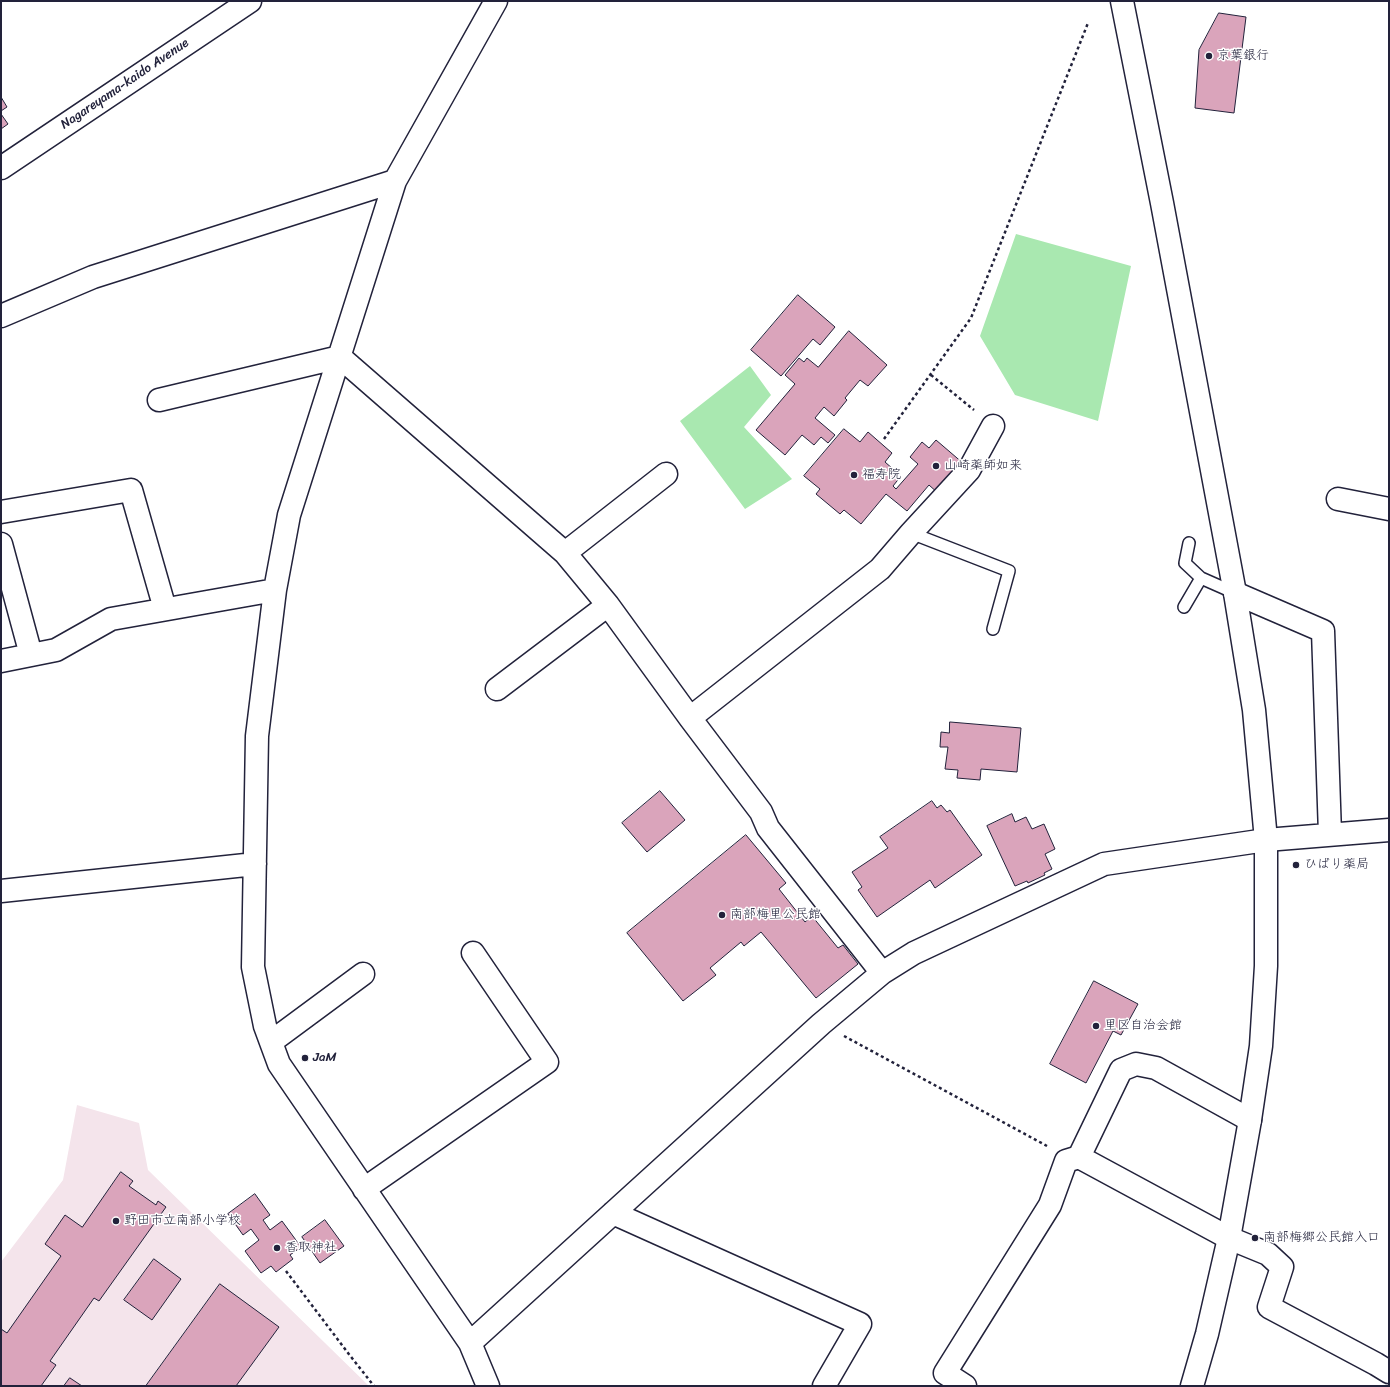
<!DOCTYPE html>
<meta charset="utf-8">
<style>
body{margin:0}
#map{position:relative;width:1390px;height:1387px;overflow:hidden;background:#fff;font-family:Sriracha,sans-serif}
canvas{display:block}
.frame{position:absolute;inset:0;border:2px solid #22223b;pointer-events:none}
</style>
<div id="map">
<canvas width="1390" height="1387"></canvas>
<div class="frame"></div>
</div>
<script>
const ctx = document.querySelector('canvas').getContext('2d');
ctx.lineJoin = 'round';
function paint(path, color) { ctx.fillStyle = color; ctx.fill(path, 'evenodd'); }
function strokePath(path, color, width, dash) { ctx.strokeStyle = color; ctx.lineWidth = width; ctx.lineCap = dash ? 'butt' : 'round'; ctx.setLineDash(dash || []); ctx.stroke(path); }
function label(font, color, halo, rows, align = 'center') {
  ctx.font = font + ' Sriracha,"Klee One",sans-serif'; ctx.lineWidth = 3; ctx.setLineDash([]); ctx.textBaseline = 'middle'; ctx.strokeStyle = halo; ctx.fillStyle = color; for (const [text, x, y, turn = 0] of rows) {
    ctx.save(); ctx.translate(x, y); ctx.rotate((+turn || 0) * Math.PI / 180); ctx.textAlign = isNaN(turn) ? turn : align; if (halo) ctx.strokeText(text, 0, 0); ctx.fillText(text, 0, 0); ctx.restore();
  }
}
paint(new Path2D(`
 M 77,1105 L 139,1123 L 148,1170 L 369,1386 L 1,1386 L 1,1262 L 63,1180 Z`), '#f4e4eb');
paint(new Path2D(`
 M 1016,234 L 1131,266 L 1098,421 L 1015,395 L 980,336 Z
 M 750,366 L 771,395 L 744,427 L 792,479 L 745,509 L 680,421 Z`), '#a9e8b0');
const building = new Path2D(`
 M 1219,13 L 1246,17 L 1234,113 L 1195,108 L 1199,50 Z
 M 1,97 L 7,107 L 1,111 Z
 M 1,114 L 8,124 L 1,129 Z
 M 798,295 L 835,327 L 820,345 L 813,339 L 781,376 L 751,350 Z
 M 849,331 L 887,365 L 868,386 L 860,380 L 845,398 L 847,400 L 834,416 L 824,407 L 815,418 L 835,435 L 828,443 L 821,437 L 814,445 L 802,435 L 785,455 L 756,430 L 795,384 L 785,375 L 799,358 L 804,362 L 807,358 L 818,367 Z
 M 844,429 L 860,442 L 868,432 L 892,453 L 885,462 L 901,476 L 893,486 L 896,489 L 918,464 L 910,457 L 922,442 L 929,448 L 936,440 L 964,464 L 939,494 L 929,485 L 907,511 L 886,494 L 861,524 L 844,510 L 840,514 L 816,494 L 820,489 L 804,476 Z
 M 950,722 L 1021,728 L 1017,772 L 981,769 L 980,780 L 957,778 L 958,770 L 945,769 L 948,747 L 940,747 L 941,732 L 949,733 Z
 M 660,791 L 685,820 L 647,852 L 622,823 Z
 M 932,801 L 937,808 L 941,805 L 947,812 L 950,810 L 982,855 L 935,888 L 930,880 L 877,917 L 858,890 L 862,887 L 852,872 L 888,848 L 880,837 Z
 M 1012,814 L 1015,822 L 1026,817 L 1032,829 L 1044,824 L 1055,849 L 1045,854 L 1052,869 L 1044,873 L 1045,875 L 1028,883 L 1027,881 L 1015,886 L 987,826 Z
 M 746,835 L 786,883 L 779,889 L 805,922 L 812,916 L 838,948 L 843,945 L 858,964 L 816,998 L 761,932 L 744,946 L 741,942 L 710,968 L 716,975 L 683,1001 L 627,933 Z
 M 1094,981 L 1138,1004 L 1121,1035 L 1113,1031 L 1086,1083 L 1050,1064 Z
 M 121,1172 L 133,1181 L 129,1186 L 156,1205 L 158,1201 L 166,1207 L 99,1301 L 94,1298 L 50,1361 L 56,1365 L 41,1386 L 1,1386 L 1,1329 L 7,1333 L 61,1256 L 45,1244 L 65,1215 L 82,1227 Z
 M 255,1194 L 270,1215 L 263,1220 L 270,1230 L 282,1221 L 301,1247 L 290,1255 L 293,1259 L 276,1272 L 271,1266 L 261,1273 L 245,1251 L 259,1240 L 251,1229 L 243,1235 L 228,1214 Z
 M 325,1220 L 344,1246 L 320,1263 L 302,1237 Z
 M 154,1259 L 181,1279 L 152,1320 L 124,1300 Z
 M 220,1284 L 279,1327 L 236,1386 L 146,1386 Z
 M 70,1378 L 82,1386 L 64,1386 Z`);
paint(building, '#daa4bb');
strokePath(building, '#22223b', 1);
const lane = new Path2D(`
 M 911,533 L 1009,571 L 993,629
 M 1201,578 L 1235,593
 M 1184,607 L 1201,578 L 1185,563 L 1189,543`);
const street = new Path2D(`
 M 1,316 L 93,277 L 395,181
 M 340,357 L 565,553 L 608,605 L 690,718 L 761,812 L 768,828 L 882,973
 M 159,400 L 340,357
 M 1338,499 L 1389,509
 M 1,512 L 131,490 L 165,609
 M 1,544 L 31,655
 M 565,553 L 666,474
 M 1235,593 L 1323,631 L 1330,834
 M 1,661 L 56,650 L 111,619 L 275,590
 M 497,689 L 608,605
 M 690,718 L 880,569 L 911,533 L 969,470 L 993,426
 M 1,891 L 255,864
 M 271,1042 L 363,974
 M 1079,1157 L 1121,1070 L 1136,1064 L 1156,1068 L 1250,1120
 M 364,1189 L 547,1062 L 473,953
 M 613,1213 L 860,1324 L 824,1386
 M 470,1343 L 821,1024 L 882,973 L 914,953 L 1104,864 L 1266,840 L 1389,830
 M 488,1386 L 470,1343 L 279,1064 L 265,1026 L 253,967 L 257,736 L 275,590 L 289,515 L 395,181 L 496,1
 M 965,1386 L 945,1373 L 1050,1205 L 1066,1161 L 1079,1157 L 1229,1238 L 1268,1254 L 1282,1267 L 1269,1307 L 1376,1364 L 1389,1372`);
const secondary = new Path2D(`
 M 1122,1 L 1162,203 L 1235,593 L 1254,710 L 1266,840 L 1266,966 L 1261,1046 L 1250,1120 L 1229,1238 L 1207,1334 L 1192,1386
 M 1,168 L 250,1`);
strokePath(lane, '#22223b', 14);
strokePath(street, '#22223b', 25);
strokePath(secondary, '#22223b', 25);
strokePath(new Path2D(`
 M 931,375 L 974,410
 M 884,439 L 971,318 L 1088,23
 M 844,1036 L 1047,1146
 M 286,1271 L 348,1353 L 374,1386`), '#22223b', 2.5, [3, 3]);
strokePath(lane, '#fff', 11);
strokePath(street, '#fff', 22);
strokePath(secondary, '#fff', 22);
for (const [x, y, r, color] of [
 [1209,56,4,"#22223b"],
 [936,466,4,"#22223b"],
 [854,475,4,"#22223b"],
 [1296,865,4,"#22223b"],
 [722,915,4,"#22223b"],
 [1096,1026,4,"#22223b"],
 [305,1058,4,"#22223b"],
 [116,1221,4,"#22223b"],
 [1255,1238,4,"#22223b"],
 [277,1248,4,"#22223b"]
]) { const dot = new Path2D(); dot.arc(x, y, r, 0, 2 * Math.PI); ctx.fillStyle = color; ctx.fill(dot); strokePath(dot, '#fff', 1.5); }
label('13px', '#22223b', '#fff', [
 ["京葉銀行",1217,56],
 ["山崎薬師如来",944,466],
 ["福寿院",862,475],
 ["ひばり薬局",1304,865],
 ["南部梅里公民館",730,915],
 ["里区自治会館",1104,1026],
 ["JaM",313,1058],
 ["野田市立南部小学校",124,1221],
 ["南部梅郷公民館入口",1263,1238],
 ["香取神社",285,1248]
], 'left');
label('13px', '#22223b', '#fff', [
 ["Nagareyama-kaido Avenue",125,84,-34]
]);
</script>
